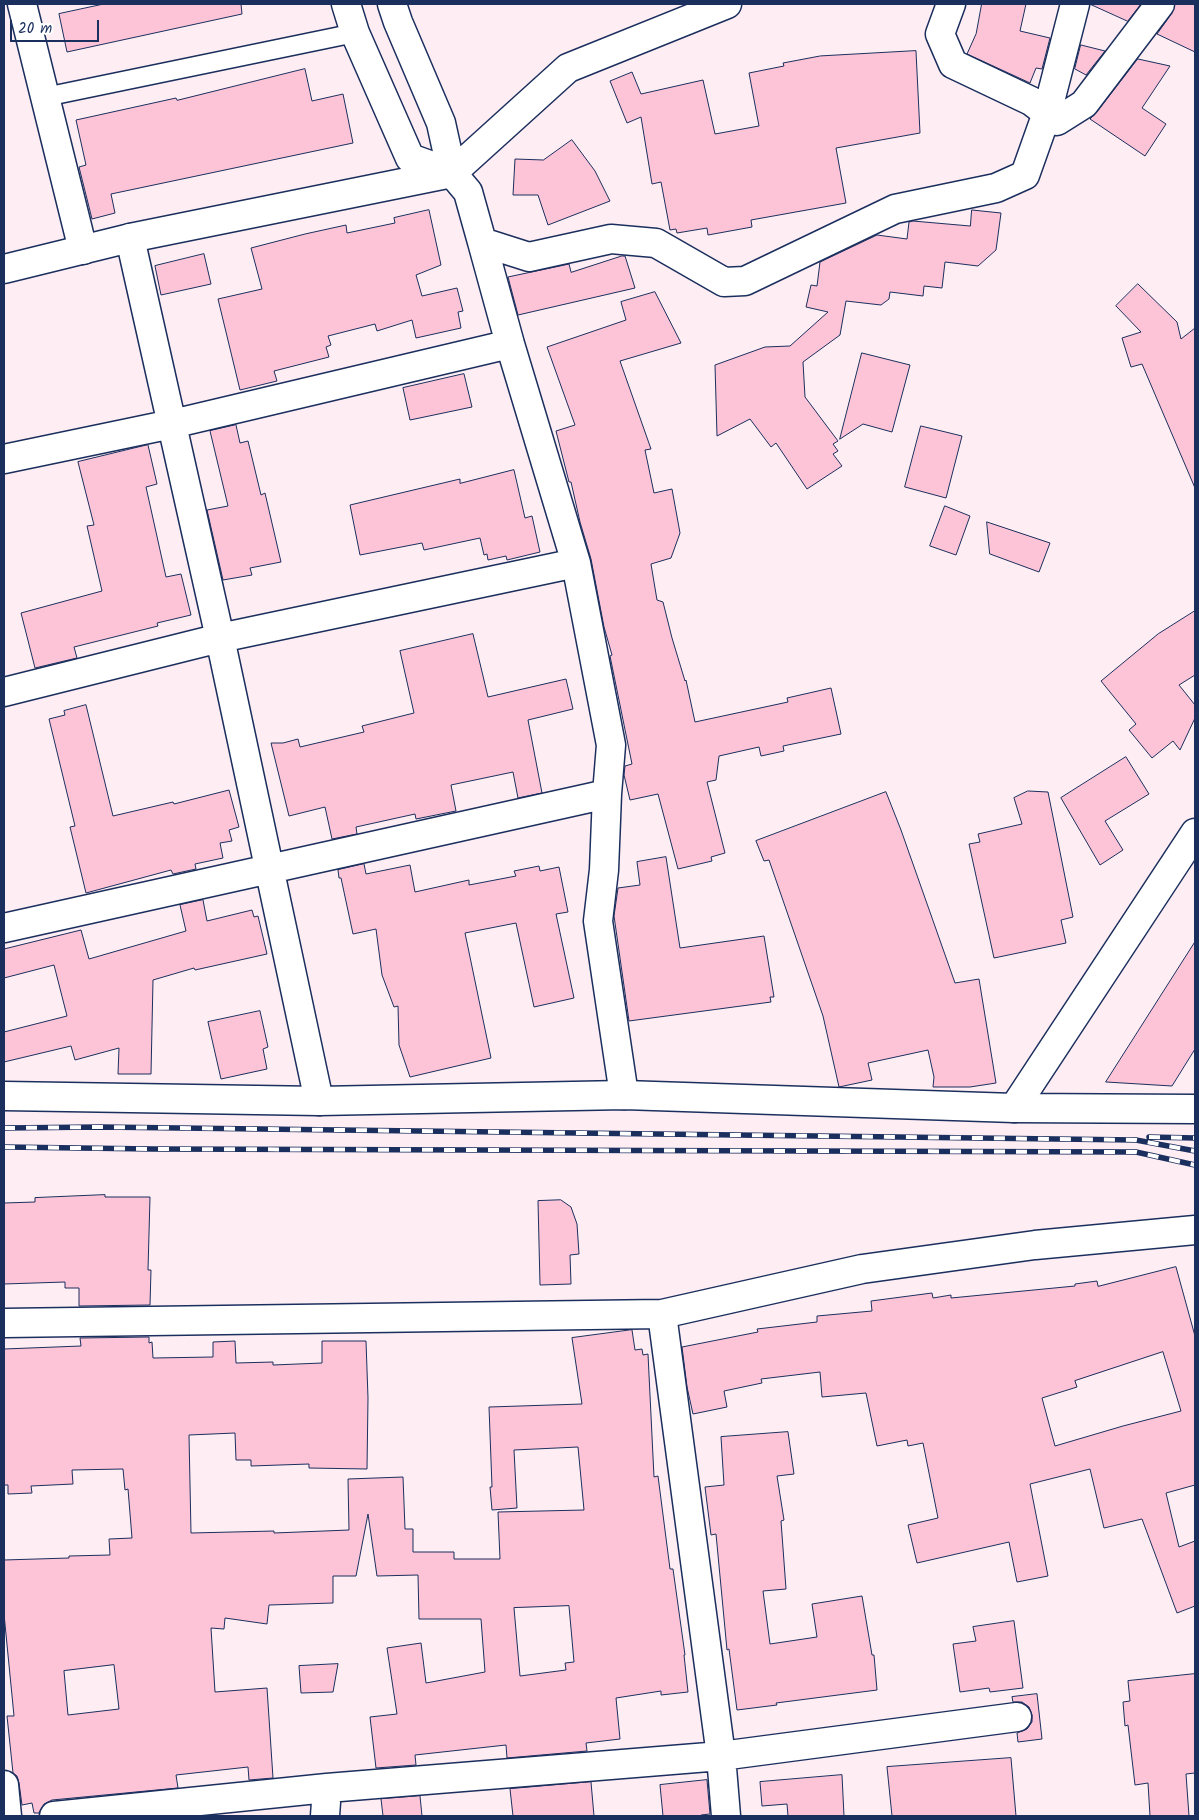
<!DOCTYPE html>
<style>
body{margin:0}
#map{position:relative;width:1199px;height:1820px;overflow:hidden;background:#feedf3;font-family:Kalam,sans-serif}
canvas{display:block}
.frame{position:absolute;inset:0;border:5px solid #1b2f5e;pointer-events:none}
.scale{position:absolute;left:10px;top:20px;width:89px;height:22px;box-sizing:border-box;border:2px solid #1b2f5e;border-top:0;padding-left:6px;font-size:15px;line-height:18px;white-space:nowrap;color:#1b2f5e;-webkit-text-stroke:4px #fff;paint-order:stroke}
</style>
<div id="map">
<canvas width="1199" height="1820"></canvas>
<div class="frame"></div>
<div class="scale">20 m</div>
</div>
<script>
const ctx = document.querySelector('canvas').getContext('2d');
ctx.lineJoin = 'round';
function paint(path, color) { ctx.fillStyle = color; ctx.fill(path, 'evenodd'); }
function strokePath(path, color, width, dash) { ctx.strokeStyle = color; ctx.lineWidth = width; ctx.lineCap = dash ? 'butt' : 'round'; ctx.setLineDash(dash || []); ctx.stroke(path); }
const building = new Path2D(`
 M 104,4 L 241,4 L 242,14 L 67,52 L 59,14 Z
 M 982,4 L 1026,4 L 1020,31 L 1050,38 L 1042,69 L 1036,68 L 1030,83 L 967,54 L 976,34 Z
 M 1090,4 L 1141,4 L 1128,21 Z
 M 1175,4 L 1195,4 L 1195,52 L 1157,34 L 1172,13 Z
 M 1081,45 L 1105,51 L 1086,75 L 1075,69 Z
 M 916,51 L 920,133 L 836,148 L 846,203 L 751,220 L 752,227 L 708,235 L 707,228 L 677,233 L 676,229 L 670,230 L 661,182 L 652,184 L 641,117 L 627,123 L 610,81 L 632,72 L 641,94 L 703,80 L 715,134 L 759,126 L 749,73 L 784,66 L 783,63 L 820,56 Z
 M 1138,59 L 1170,66 L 1142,108 L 1166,124 L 1145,156 L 1090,119 L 1096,113 Z
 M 305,69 L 312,101 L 343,94 L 353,143 L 111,194 L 115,213 L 92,219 L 79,167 L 86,165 L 76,120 L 176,98 L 177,100 Z
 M 572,140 L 595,171 L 610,201 L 548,225 L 538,195 L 513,195 L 515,159 L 543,160 Z
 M 429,210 L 441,265 L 416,275 L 422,296 L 457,288 L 463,311 L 458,312 L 461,328 L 416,338 L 412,320 L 377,331 L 375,324 L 328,336 L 331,345 L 326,347 L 329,357 L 274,371 L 277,381 L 240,390 L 218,299 L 262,289 L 251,248 L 305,234 L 346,225 L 347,233 L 395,223 L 394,218 Z
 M 972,210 L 1001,213 L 996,250 L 978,266 L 945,262 L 942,288 L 924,286 L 923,296 L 890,292 L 889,299 L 881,305 L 846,301 L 840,335 L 803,362 L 805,397 L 838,441 L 833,444 L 838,451 L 833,454 L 842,466 L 807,489 L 776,443 L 771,447 L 750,419 L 717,436 L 715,365 L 765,347 L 790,346 L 828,312 L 806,307 L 811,285 L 817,286 L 820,262 L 877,235 L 907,239 L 909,222 L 913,221 L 970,226 Z
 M 204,254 L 211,284 L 161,295 L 155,266 Z
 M 622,256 L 625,256 L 635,288 L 518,315 L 508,277 L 569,264 L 571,272 Z
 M 1138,284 L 1177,322 L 1181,339 L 1195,328 L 1195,488 L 1142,364 L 1131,367 L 1122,338 L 1141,332 L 1116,306 Z
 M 655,292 L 681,343 L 620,361 L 651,449 L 645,450 L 654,493 L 672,489 L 680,533 L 671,558 L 651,564 L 657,600 L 663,602 L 672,638 L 685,681 L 686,680 L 695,722 L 788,702 L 787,698 L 831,688 L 841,734 L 783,746 L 784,751 L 761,756 L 759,747 L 719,756 L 716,780 L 707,782 L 725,853 L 711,857 L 712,861 L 678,869 L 658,794 L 630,800 L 624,775 L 625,766 L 632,764 L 610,656 L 612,655 L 604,627 L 591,559 L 580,522 L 571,482 L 569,482 L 556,431 L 575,425 L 547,347 L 626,320 L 621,302 Z
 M 862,353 L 910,365 L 892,432 L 863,424 L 840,439 Z
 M 464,374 L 472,407 L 410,420 L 403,388 Z
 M 236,425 L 240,443 L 248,441 L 261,495 L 265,493 L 281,562 L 250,568 L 252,575 L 223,580 L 207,510 L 228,506 L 210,431 Z
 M 921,426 L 962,436 L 946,498 L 905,487 Z
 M 148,445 L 157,484 L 146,487 L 166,577 L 181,574 L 191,615 L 157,623 L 158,626 L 74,647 L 77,658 L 35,668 L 21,613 L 102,591 L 87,526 L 94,525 L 78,462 Z
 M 514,470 L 525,518 L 532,516 L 540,552 L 507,560 L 506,556 L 488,560 L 487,554 L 484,555 L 480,538 L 424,550 L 422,543 L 360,555 L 350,505 L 460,479 L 460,483 Z
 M 945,506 L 970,516 L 956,555 L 930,546 Z
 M 987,522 L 1050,543 L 1039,572 L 990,554 Z
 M 1195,611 L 1195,675 L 1179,685 L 1195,705 L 1195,718 L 1180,750 L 1173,741 L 1152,758 L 1129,730 L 1136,724 L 1101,681 L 1158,634 Z
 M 473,634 L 488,697 L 566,679 L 573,709 L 528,720 L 542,793 L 518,798 L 513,772 L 451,785 L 456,811 L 416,819 L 415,814 L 356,827 L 357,834 L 332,839 L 325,807 L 289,816 L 271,743 L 283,743 L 298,739 L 300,747 L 364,732 L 362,726 L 414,713 L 400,651 Z
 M 86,705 L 113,816 L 173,802 L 174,804 L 229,790 L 239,827 L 229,830 L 232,841 L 220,843 L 223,858 L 195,864 L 196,869 L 173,874 L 171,870 L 86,893 L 70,827 L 75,826 L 49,719 L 65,715 L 64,711 Z
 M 1126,757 L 1149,794 L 1105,821 L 1123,850 L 1100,865 L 1061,798 Z
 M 1028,791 L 1048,792 L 1073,917 L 1061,920 L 1066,943 L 994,958 L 969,844 L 980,842 L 978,834 L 1022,824 L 1014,798 Z
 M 886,792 L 901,830 L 955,983 L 979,979 L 996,1083 L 970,1087 L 933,1087 L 934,1077 L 928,1050 L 868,1063 L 872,1080 L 839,1087 L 823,1016 L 769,860 L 764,861 L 756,841 Z
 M 666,857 L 680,948 L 764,936 L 774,997 L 770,997 L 771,1002 L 629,1021 L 614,916 L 618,888 L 640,885 L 637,862 Z
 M 364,864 L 366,874 L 410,865 L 415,892 L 469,880 L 469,885 L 516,876 L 514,871 L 539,866 L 540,871 L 559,867 L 568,912 L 556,914 L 574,998 L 534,1007 L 516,923 L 465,933 L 491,1058 L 410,1077 L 399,1045 L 398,1006 L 394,1007 L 382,975 L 376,929 L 353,934 L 341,878 L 339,878 L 338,870 Z
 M 203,900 L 207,921 L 252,910 L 254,917 L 258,916 L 267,954 L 195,970 L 194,968 L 153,980 L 151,1074 L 118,1074 L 119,1048 L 75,1060 L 71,1046 L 4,1062 L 4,1032 L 67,1016 L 54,965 L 4,978 L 4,949 L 81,930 L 89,959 L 186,931 L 180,905 Z
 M 1195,942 L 1195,1049 L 1172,1086 L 1106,1082 Z
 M 260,1011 L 268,1047 L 263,1049 L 267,1069 L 221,1079 L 208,1022 Z
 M 105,1195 L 105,1197 L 150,1197 L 148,1270 L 151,1270 L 150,1305 L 79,1306 L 79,1288 L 65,1288 L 65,1282 L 4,1284 L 4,1203 L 35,1202 L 35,1198 Z
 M 561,1200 L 571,1207 L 577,1224 L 579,1254 L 570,1255 L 571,1284 L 540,1285 L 538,1201 Z
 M 1176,1267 L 1195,1336 L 1195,1485 L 1166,1493 L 1179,1547 L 1195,1541 L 1195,1606 L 1177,1613 L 1142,1519 L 1104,1528 L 1090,1469 L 1030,1484 L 1048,1576 L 1017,1582 L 1009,1542 L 917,1563 L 908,1525 L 938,1518 L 923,1443 L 908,1446 L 907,1440 L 877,1446 L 866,1393 L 822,1397 L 820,1372 L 761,1379 L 762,1383 L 724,1391 L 727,1407 L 693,1414 L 687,1387 L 682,1347 L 758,1332 L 757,1329 L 817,1322 L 817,1316 L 872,1311 L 871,1301 L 932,1293 L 933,1298 L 951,1295 L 951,1298 L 1075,1286 L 1075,1284 L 1097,1281 L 1098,1286 ZM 1163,1352 L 1181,1411 L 1123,1426 L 1055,1446 L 1042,1398 L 1077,1387 L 1075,1381 Z
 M 632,1330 L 635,1350 L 642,1349 L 643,1355 L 648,1354 L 654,1477 L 658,1476 L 670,1569 L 673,1569 L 685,1655 L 684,1655 L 688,1692 L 661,1695 L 661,1691 L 616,1698 L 620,1739 L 586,1743 L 587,1751 L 507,1758 L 506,1745 L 415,1755 L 416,1765 L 376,1768 L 370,1717 L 397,1714 L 387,1648 L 421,1643 L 426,1683 L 485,1672 L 481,1619 L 419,1619 L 418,1575 L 377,1576 L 368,1514 L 356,1576 L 333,1576 L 333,1603 L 269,1605 L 267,1624 L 225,1618 L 224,1629 L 211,1628 L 215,1692 L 267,1688 L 273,1778 L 249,1780 L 248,1767 L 176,1775 L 178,1788 L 52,1800 L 44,1804 L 39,1813 L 34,1813 L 32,1803 L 22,1805 L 19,1783 L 17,1776 L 13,1773 L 7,1716 L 14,1716 L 4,1614 L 4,1560 L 69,1558 L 69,1556 L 110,1555 L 109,1539 L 132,1538 L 128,1489 L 125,1490 L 123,1469 L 72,1470 L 73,1484 L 31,1486 L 32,1493 L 8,1494 L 8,1485 L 4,1485 L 4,1349 L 81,1346 L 80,1338 L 149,1337 L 149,1343 L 152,1342 L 153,1358 L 213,1357 L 213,1342 L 235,1341 L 236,1363 L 273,1362 L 273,1365 L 322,1363 L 322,1341 L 366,1341 L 368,1398 L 367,1469 L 309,1468 L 309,1464 L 251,1466 L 251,1460 L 236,1460 L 235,1433 L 189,1435 L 191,1533 L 274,1531 L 274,1533 L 349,1530 L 348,1479 L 403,1477 L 405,1529 L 413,1529 L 413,1552 L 454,1552 L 454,1559 L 500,1559 L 498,1512 L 584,1510 L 578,1447 L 514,1450 L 517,1508 L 492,1510 L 490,1487 L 492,1487 L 489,1407 L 582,1404 L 572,1338 ZM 569,1606 L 574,1662 L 565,1663 L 566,1670 L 520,1676 L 514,1608 ZM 114,1665 L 119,1709 L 68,1715 L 64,1671 Z
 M 788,1432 L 794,1474 L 777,1476 L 784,1520 L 781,1521 L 786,1589 L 763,1591 L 770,1644 L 817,1637 L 812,1604 L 862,1596 L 872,1655 L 874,1655 L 877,1690 L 776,1703 L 777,1705 L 737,1710 L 729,1649 L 727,1650 L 716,1534 L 711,1535 L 705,1487 L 724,1485 L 721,1437 Z
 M 1014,1621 L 1023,1688 L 990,1692 L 989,1688 L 960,1692 L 953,1644 L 976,1641 L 973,1627 Z
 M 338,1664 L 333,1692 L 301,1693 L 299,1666 Z
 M 1195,1674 L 1195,1773 L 1186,1774 L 1189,1816 L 1150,1816 L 1148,1783 L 1135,1785 L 1128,1725 L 1125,1726 L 1123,1702 L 1130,1701 L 1128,1681 Z
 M 1037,1694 L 1042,1739 L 1018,1742 L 1017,1733 L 1027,1729 L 1032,1722 L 1032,1715 L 1029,1707 L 1022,1702 L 1013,1702 L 1012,1697 Z
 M 1011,1758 L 1016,1816 L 892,1816 L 887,1767 Z
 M 842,1775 L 844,1816 L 788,1816 L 787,1804 L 762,1806 L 760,1782 Z
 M 707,1780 L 710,1814 L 701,1815 L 701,1816 L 663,1816 L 660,1785 Z
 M 591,1782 L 594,1816 L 513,1816 L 510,1789 Z
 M 420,1796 L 422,1816 L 383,1816 L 381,1799 Z`);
paint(building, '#fdc3d6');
strokePath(building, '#1b2f5e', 1);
const service = new Path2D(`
 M 45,97 L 355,33`);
const minor = new Path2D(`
 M 22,4 L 83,250
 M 346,4 L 355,33 L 410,158 L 452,173
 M 392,4 L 398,22 L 441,123 L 452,173 L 468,192 L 482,242 L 529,257 L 611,239 L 656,243 L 724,282 L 745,281 L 895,209 L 996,188 L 1025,175 L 1047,113 L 1075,4
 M 951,4 L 940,34 L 953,64 L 1031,101 L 1057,121 L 1084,104 L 1160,4
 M 452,173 L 568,68 L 727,4
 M 130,238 L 220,638 L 319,1101
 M 482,242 L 510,344 L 576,563 L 611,745 L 607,794 L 604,870 L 598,921 L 624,1095
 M 4,459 L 172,424 L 510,344
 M 4,692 L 220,638 L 576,563
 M 4,928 L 607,794
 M 1014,1108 L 1195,833
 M 662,1314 L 721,1756 L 726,1816
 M 4,1323 L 662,1314 L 862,1269 L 1035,1245 L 1195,1230
 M 4,1785 L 7,1816
 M 54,1816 L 327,1788 L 721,1756 L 1017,1717
 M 325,1816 L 327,1788`);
const tertiary = new Path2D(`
 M 4,269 L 130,238 L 452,173
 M 4,1096 L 319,1101 L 624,1095 L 1014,1108 L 1195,1109`);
strokePath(service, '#1b2f5e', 21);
strokePath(minor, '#1b2f5e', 31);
strokePath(tertiary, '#1b2f5e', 31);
strokePath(service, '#fff', 18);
strokePath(minor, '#fff', 28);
strokePath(tertiary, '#fff', 28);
const rail = new Path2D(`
 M 4,1128 L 100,1127 L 1136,1140 L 1195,1151
 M 1149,1137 L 1195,1138
 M 4,1147 L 153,1149 L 1136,1152 L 1195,1165`);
strokePath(rail, '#1b2f5e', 5.5);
strokePath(rail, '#fff', 4, [11]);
</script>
